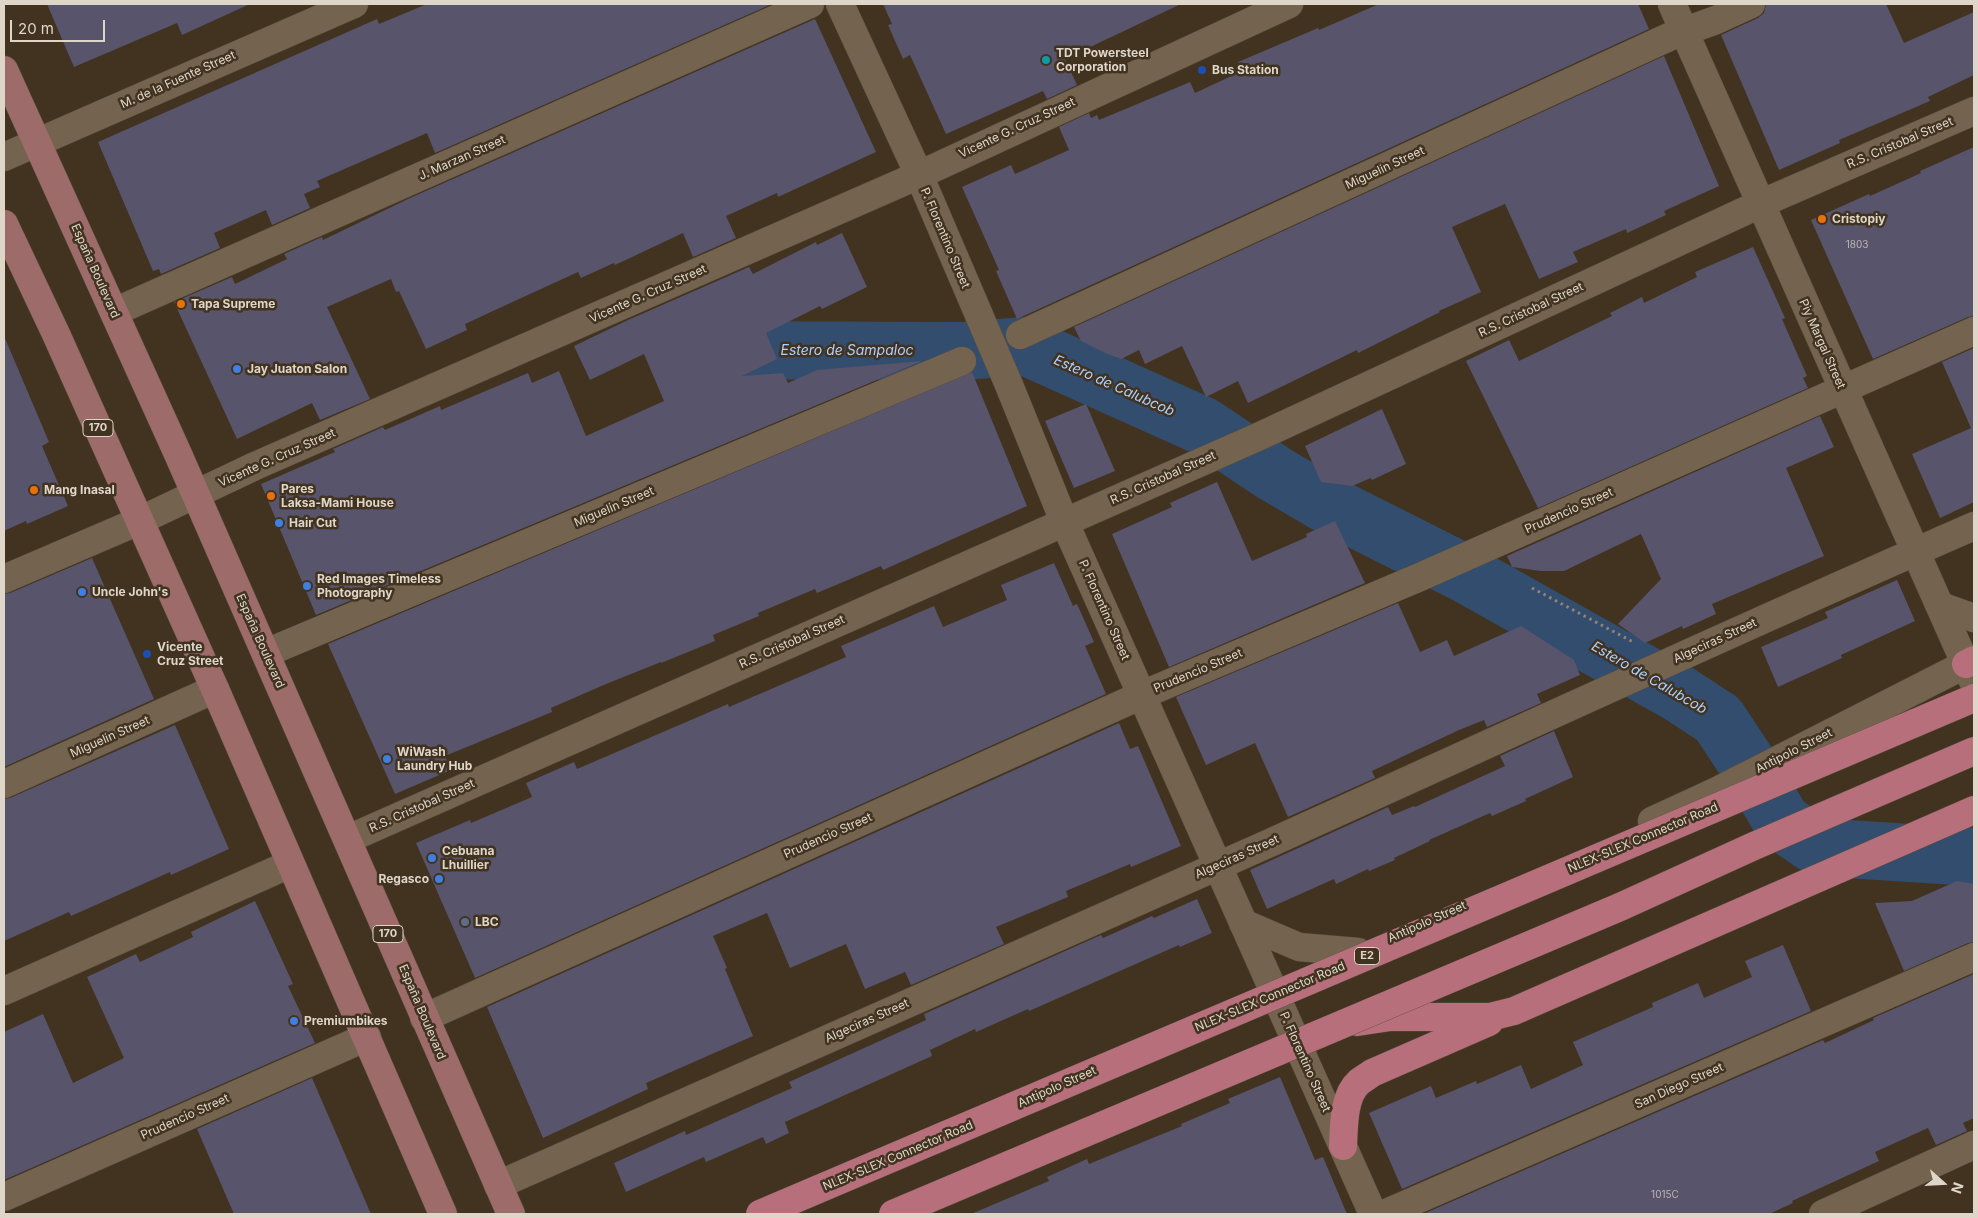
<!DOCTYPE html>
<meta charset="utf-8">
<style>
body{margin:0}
#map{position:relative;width:1978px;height:1218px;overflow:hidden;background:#413320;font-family:Inter,sans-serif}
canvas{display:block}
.frame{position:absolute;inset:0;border:5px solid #dfd6ca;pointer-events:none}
.north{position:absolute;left:1918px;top:1158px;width:50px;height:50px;-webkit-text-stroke:4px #413320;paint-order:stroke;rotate:109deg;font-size:14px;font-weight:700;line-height:20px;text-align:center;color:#dfd6ca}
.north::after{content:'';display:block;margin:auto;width:18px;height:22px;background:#dfd6ca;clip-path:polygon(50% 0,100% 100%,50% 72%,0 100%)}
.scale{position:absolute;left:10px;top:20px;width:95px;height:22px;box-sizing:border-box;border:2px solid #dfd6ca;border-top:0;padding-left:6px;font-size:15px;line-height:18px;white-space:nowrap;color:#dfd6ca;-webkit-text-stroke:4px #413320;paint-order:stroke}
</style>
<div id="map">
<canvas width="1978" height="1218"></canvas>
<div class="frame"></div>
<div class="north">N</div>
<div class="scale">20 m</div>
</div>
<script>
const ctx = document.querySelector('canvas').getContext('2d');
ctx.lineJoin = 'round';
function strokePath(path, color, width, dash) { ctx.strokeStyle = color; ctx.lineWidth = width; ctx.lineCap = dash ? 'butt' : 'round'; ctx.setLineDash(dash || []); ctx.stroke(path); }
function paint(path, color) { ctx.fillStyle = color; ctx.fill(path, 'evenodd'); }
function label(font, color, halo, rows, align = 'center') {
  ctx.font = font + ' Inter,sans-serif'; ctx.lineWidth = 5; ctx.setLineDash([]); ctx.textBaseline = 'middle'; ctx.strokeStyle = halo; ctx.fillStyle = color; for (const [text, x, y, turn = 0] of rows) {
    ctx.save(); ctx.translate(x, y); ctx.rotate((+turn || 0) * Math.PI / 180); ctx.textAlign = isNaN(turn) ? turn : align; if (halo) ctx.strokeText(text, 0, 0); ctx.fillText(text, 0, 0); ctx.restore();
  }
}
strokePath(new Path2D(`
 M 694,350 L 964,351 L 1025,346 L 1203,426 L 1275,474 L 1323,502 L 1462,572 L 1678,693 L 1718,719 L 1753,772 L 1782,822 L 1814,844 L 1847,849 L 1974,857`), '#334d6f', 58);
paint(new Path2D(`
 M 47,4 L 250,4 L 182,35 L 177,23 L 74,67 Z
 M 427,4 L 772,4 L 435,153 L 427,133 L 317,181 L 320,187 L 304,194 L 310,208 L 272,225 L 266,210 L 214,233 L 220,248 L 161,274 L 159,269 L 153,271 L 98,142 L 377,19 L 379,24 Z
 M 883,4 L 1181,4 L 1065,59 L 1077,85 L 1047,99 L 1043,91 L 946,134 L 910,55 L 903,59 L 888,25 L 892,24 Z
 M 1379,4 L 1638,4 L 1649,29 L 1017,319 L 996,271 L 999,270 L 962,187 L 1011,165 L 1015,174 L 1069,150 L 1059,127 L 1089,113 L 1091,118 L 1097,115 L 1099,120 L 1190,82 L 1195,93 L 1242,71 L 1238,62 L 1318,28 L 1319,30 Z
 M 1766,4 L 1886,4 L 1904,43 L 1974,12 L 1974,75 L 1928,97 L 1930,101 L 1839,140 L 1840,143 L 1779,170 L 1721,35 L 1758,18 L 1764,13 Z
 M 815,19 L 876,152 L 778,197 L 777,193 L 726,216 L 736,238 L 693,257 L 683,233 L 615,265 L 614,263 L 581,278 L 578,272 L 519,299 L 465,324 L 467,330 L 426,349 L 399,291 L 396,292 L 391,279 L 327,307 L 370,399 L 320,420 L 312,403 L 237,439 L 174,302 L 232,277 L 235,284 L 287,259 L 284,254 L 322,237 L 323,240 L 410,198 Z
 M 1664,56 L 1719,186 L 1664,211 L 1666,215 L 1627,233 L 1626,229 L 1573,252 L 1578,262 L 1539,279 L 1505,204 L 1452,227 L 1481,292 L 1439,311 L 1440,312 L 1358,353 L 1357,350 L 1248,403 L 1238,381 L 1206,397 L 1182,346 L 1145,364 L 1139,350 L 1121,359 L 1105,353 L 1081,341 L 1074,327 Z
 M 1974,147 L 1974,316 L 1968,317 L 1873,359 L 1811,220 L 1869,194 L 1870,196 L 1921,173 L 1920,171 Z
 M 842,233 L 867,287 L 822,309 L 820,306 L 766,333 L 777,359 L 742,376 L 783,373 L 788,383 L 817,370 L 922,361 L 316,615 L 261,484 L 335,452 L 333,449 L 383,427 L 385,430 L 440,406 L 441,410 L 528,373 L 532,383 L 559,371 L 586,436 L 664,401 L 644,354 L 590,380 L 574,346 L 628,320 L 749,267 L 753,274 L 816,242 L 817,245 Z
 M 1753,247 L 1785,318 L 1782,319 L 1807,376 L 1803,378 L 1808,388 L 1538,508 L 1466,361 L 1509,340 L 1519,361 L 1612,316 L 1610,313 L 1642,297 L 1644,303 L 1697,277 L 1695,272 Z
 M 4,336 L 49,442 L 42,446 L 68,506 L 27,524 L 26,521 L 4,531 Z
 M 1974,348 L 1974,502 L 1940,518 L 1912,454 L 1971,428 L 1942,362 Z
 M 972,372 L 1027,506 L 883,570 L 881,566 L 817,593 L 815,589 L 758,613 L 759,616 L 713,635 L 715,641 L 661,663 L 661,662 L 606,684 L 551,708 L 552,712 L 445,756 L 451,770 L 395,794 L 328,644 Z
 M 1086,404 L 1115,471 L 1074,488 L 1045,421 Z
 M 1382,409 L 1406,464 L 1372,480 L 1371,478 L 1352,486 L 1321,482 L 1305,446 Z
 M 1820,416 L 1834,447 L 1786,468 L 1824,556 L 1712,604 L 1716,614 L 1683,629 L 1682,626 L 1645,643 L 1618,624 L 1661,579 L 1641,534 L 1564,571 L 1541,571 L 1512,567 L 1507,556 Z
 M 1217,482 L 1252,561 L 1307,537 L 1306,534 L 1335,521 L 1365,583 L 1169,667 L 1112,534 L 1172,507 L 1170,503 Z
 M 92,558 L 154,699 L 4,767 L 4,594 L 10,593 Z
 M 1054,563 L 1073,606 L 1077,604 L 1094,642 L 1085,646 L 1106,694 L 475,978 L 416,843 L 470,820 L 471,823 L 532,797 L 526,783 L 574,762 L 577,769 L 728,704 L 729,707 L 846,657 L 841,646 L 934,606 L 943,627 L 1007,600 L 1001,585 Z
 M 1897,580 L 1915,621 L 1841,655 L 1842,658 L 1778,687 L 1761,647 L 1828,618 L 1825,612 Z
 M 1398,603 L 1420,652 L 1447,640 L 1454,656 L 1521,626 L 1574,660 L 1580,675 L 1537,694 L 1541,703 L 1487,727 L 1484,720 L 1459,730 L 1372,771 L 1375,778 L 1288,817 L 1255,743 L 1206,765 L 1176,697 Z
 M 1119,723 L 1130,749 L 1138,746 L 1181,846 L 1131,867 L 1130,864 L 1066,891 L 1068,897 L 996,927 L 1004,944 L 911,985 L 905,972 L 865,989 L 846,944 L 790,968 L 767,913 L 713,936 L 727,968 L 725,969 L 753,1036 L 646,1083 L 648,1089 L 543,1138 L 487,1007 Z
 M 175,725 L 229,849 L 171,875 L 170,872 L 71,916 L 69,912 L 4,941 L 4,799 L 10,798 Z
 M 1554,731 L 1573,777 L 1525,799 L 1526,801 L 1492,816 L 1490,813 L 1429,840 L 1430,841 L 1394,858 L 1395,860 L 1369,871 L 1368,869 L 1336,884 L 1334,879 L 1267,909 L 1250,870 L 1388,807 L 1392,815 L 1414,806 L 1415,807 L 1505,766 L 1500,756 Z
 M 1957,881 L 1974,884 L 1974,942 L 1968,943 L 1904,971 L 1875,903 L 1912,901 Z
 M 1197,899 L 1212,933 L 1180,947 L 1179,945 L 1029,1011 L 1028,1009 L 976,1032 L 975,1029 L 930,1050 L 932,1056 L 785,1122 L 789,1133 L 766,1144 L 763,1137 L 706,1162 L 704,1157 L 626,1192 L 614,1163 L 685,1131 L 686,1135 L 792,1088 L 789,1082 L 926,1020 L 924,1014 L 1101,935 L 1103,938 L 1152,916 L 1154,918 Z
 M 255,901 L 293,984 L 288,986 L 315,1043 L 4,1180 L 4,1032 L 43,1014 L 73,1083 L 124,1058 L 87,977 L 136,954 L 140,962 L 193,937 L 191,932 Z
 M 1783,945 L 1811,1011 L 1402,1189 L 1369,1113 L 1431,1086 L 1436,1098 L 1476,1081 L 1477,1084 L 1521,1065 L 1531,1089 L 1583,1065 L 1573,1042 L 1653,1007 L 1652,1003 L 1698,983 L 1704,998 L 1752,977 L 1745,961 Z
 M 1974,974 L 1974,1118 L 1963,1123 L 1967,1131 L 1936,1145 L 1928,1128 L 1875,1152 L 1879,1161 L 1792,1201 L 1793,1203 L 1769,1214 L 1423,1214 L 1823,1040 L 1825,1043 L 1874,1020 L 1873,1018 Z
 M 1280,1077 L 1315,1160 L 1323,1157 L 1347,1214 L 971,1214 L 1049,1181 L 1047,1177 L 1087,1159 L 1089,1164 L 1182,1126 L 1181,1124 L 1230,1103 L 1228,1099 Z
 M 312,1078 L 371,1214 L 234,1214 L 197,1129 Z`), '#57546b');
const minor = new Path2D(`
 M 114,312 L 810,4
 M 1020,335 L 1669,37 L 1716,20 L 1751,4
 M 266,653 L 962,361
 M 4,784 L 215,689
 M 348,839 L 1260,436 L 1760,204 L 1974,111
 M 4,991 L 290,864
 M 424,1018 L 1142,695 L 1420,577 L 1974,331
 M 498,1185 C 753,1072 1008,960 1263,846 C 1500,739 1736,630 1974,526
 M 4,1197 L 367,1037
 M 1384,1214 L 1974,957
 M 1823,1214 L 1974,1145`);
const tertiary = new Path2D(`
 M 840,4 L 919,175 L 1009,385 L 1064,521 L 1373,1214
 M 1672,4 L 1974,683
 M 4,157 L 354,4
 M 4,579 L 139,521 L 255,466 L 919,175 L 1289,4
 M 1940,606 L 1974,618
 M 1652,821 L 1715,792 L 1966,664
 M 1243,923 L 1299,947 L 1358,952`);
const primary = new Path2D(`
 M 4,70 L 178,454 L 511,1214
 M 4,224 L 56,334 L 215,689 L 443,1214`);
const motorway = new Path2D(`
 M 1966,664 L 1974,660
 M 1357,1022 L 1390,1017 L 1490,1017 L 1514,1011 L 1974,810
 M 1343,1146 C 1344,1127 1343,1096 1359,1082 C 1363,1079 1368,1076 1372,1073 L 1489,1022`);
strokePath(minor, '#5b4f3e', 29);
strokePath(tertiary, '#5b4f3e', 29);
strokePath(primary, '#5b4f3e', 29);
strokePath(motorway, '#5b4f3e', 29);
strokePath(new Path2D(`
 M 1532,588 L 1635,643`), '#8f8474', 3, [2.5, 4]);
strokePath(minor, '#74644f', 28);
strokePath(tertiary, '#74644f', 28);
strokePath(primary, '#9c6b6a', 28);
strokePath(motorway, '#b76f7c', 28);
const motorwayBridge = new Path2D(`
 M 760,1214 L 1974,698
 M 893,1214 L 1620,907 L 1754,846 L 1974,751`);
strokePath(motorwayBridge, '#5b4f3e', 29, []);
strokePath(motorwayBridge, '#b76f7c', 28);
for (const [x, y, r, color] of [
 [1046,60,5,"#0f9aa8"],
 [1202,70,5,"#1a4fb4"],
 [1822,219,5,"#e8710a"],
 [181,304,5,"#e8710a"],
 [237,369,5,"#3f7fe0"],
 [34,490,5,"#e8710a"],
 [271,496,5,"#e8710a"],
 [279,523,5,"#3f7fe0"],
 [307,586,5,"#3f7fe0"],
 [82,592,5,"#3f7fe0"],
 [147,654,5,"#1a4fb4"],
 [387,759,5,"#3f7fe0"],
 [432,858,5,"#3f7fe0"],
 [439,879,5,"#3f7fe0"],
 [465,922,5,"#5c6f8a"],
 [294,1021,5,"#3f7fe0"]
]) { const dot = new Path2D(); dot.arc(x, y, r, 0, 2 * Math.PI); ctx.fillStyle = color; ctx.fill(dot); strokePath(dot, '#413320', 2); }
label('10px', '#bdb6b2', null, [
 ["1803",1857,245],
 ["1015C",1665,1195]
]);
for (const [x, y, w] of [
 [98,428,30],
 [388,934,30],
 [1367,956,25]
]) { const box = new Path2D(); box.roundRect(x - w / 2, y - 8.5, w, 17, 4); ctx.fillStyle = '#413320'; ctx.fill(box); strokePath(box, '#dfd6ca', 1); }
label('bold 11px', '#dfd6ca', null, [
 ["170",98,428],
 ["170",388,934],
 ["E2",1367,956]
]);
label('bold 12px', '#dfd6ca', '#413320', [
 ["TDT Powersteel",1056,53],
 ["Corporation",1056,67],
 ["Bus Station",1212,70],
 ["Cristopiy",1832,219],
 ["Tapa Supreme",191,304],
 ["Jay Juaton Salon",247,369],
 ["Pares",281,489],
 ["Laksa-Mami House",281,503],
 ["Mang Inasal",44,490],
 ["Hair Cut",289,523],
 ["Red Images Timeless",317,579],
 ["Photography",317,593],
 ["Uncle John's",92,592],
 ["Vicente",157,647],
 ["Cruz Street",157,661],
 ["WiWash",397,752],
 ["Laundry Hub",397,766],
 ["Cebuana",442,851],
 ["Lhuillier",442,865],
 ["Regasco",429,879,"right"],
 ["LBC",475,922],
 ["Premiumbikes",304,1021]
], 'left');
label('12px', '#dfd6ca', '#413320', [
 ["M. de la Fuente Street",178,80,-24],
 ["Vicente G. Cruz Street",1017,128,-25],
 ["R.S. Cristobal Street",1900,143,-23],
 ["J. Marzan Street",462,158,-24],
 ["Miguelin Street",1385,168,-25],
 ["P. Florentino Street",945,238,67],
 ["España Boulevard",95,271,66],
 ["Vicente G. Cruz Street",648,294,-24],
 ["R.S. Cristobal Street",1531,310,-25],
 ["Piy Margal Street",1822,344,66],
 ["Vicente G. Cruz Street",277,458,-24],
 ["R.S. Cristobal Street",1163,478,-24],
 ["Miguelin Street",614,507,-23],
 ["Prudencio Street",1569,511,-24],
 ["P. Florentino Street",1104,610,66],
 ["España Boulevard",260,641,66],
 ["Algeciras Street",1715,641,-25],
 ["R.S. Cristobal Street",792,642,-24],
 ["Prudencio Street",1198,671,-23],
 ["Miguelin Street",110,737,-24],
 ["Antipolo Street",1794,751,-27],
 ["R.S. Cristobal Street",422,806,-24],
 ["Prudencio Street",828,836,-24],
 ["NLEX-SLEX Connector Road",1643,838,-23],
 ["Algeciras Street",1237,857,-24],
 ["Antipolo Street",1427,922,-24],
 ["NLEX-SLEX Connector Road",1270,997,-23],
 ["España Boulevard",422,1012,67],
 ["Algeciras Street",867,1021,-24],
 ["P. Florentino Street",1305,1062,66],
 ["San Diego Street",1679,1086,-24],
 ["Antipolo Street",1057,1087,-24],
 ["Prudencio Street",185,1117,-24],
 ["NLEX-SLEX Connector Road",898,1156,-23]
]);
label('italic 14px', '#acd0ff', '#413320', [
 ["Estero de Sampaloc",847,351],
 ["Estero de Calubcob",1114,386,24],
 ["Estero de Calubcob",1649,678,30]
]);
</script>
